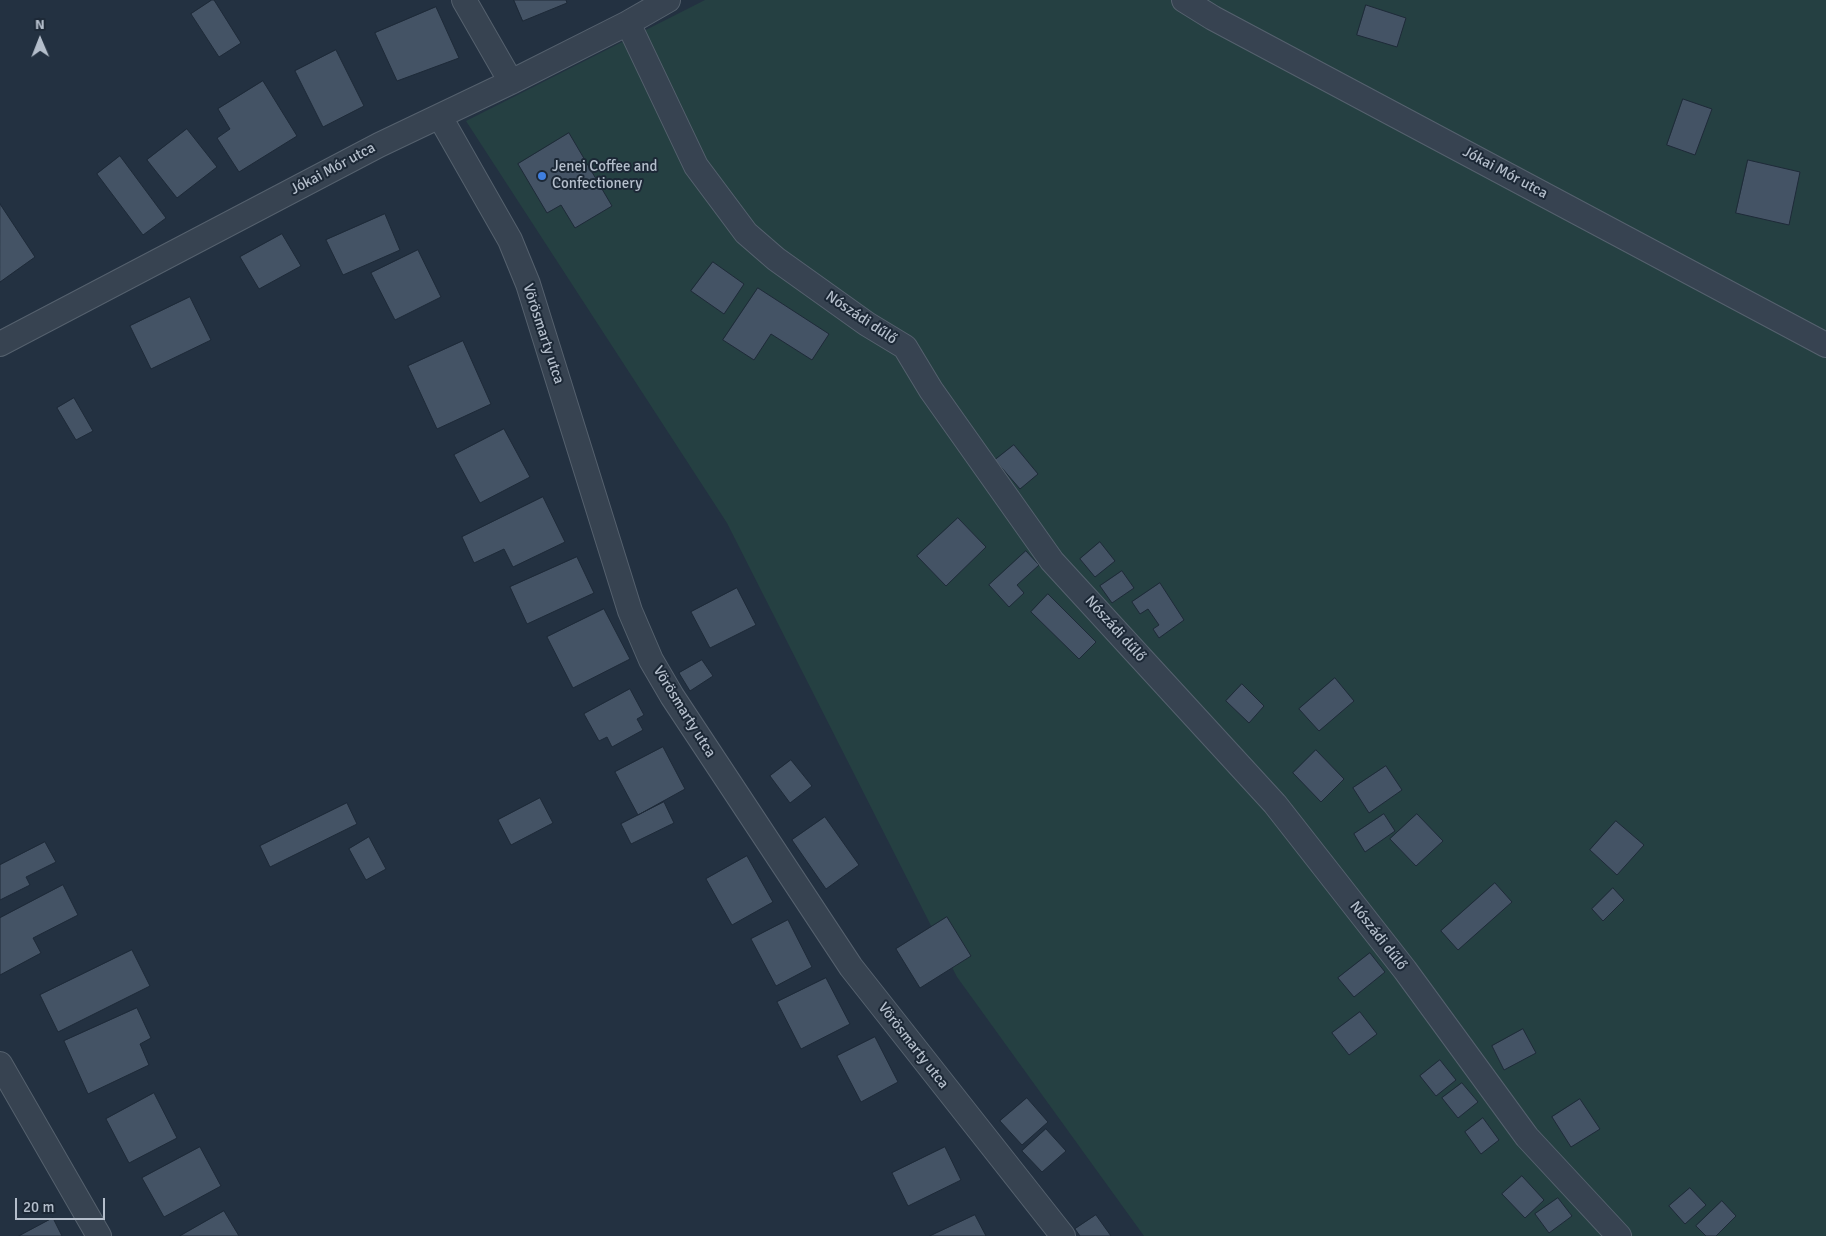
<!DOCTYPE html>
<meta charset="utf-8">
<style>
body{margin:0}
#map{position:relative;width:1826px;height:1236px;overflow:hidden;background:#233141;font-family:Signika,sans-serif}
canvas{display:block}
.north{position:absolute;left:15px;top:15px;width:50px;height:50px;-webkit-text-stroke:4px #1c2836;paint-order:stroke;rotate:359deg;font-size:14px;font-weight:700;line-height:20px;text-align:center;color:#b4becb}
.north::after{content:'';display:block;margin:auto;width:18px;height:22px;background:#b4becb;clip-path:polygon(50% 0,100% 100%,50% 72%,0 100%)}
.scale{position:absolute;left:15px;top:1198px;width:90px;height:22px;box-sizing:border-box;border:2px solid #b4becb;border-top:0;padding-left:6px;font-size:15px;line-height:18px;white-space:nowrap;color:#b4becb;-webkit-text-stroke:4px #1c2836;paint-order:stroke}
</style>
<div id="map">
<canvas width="1826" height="1236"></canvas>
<div class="north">N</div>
<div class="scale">20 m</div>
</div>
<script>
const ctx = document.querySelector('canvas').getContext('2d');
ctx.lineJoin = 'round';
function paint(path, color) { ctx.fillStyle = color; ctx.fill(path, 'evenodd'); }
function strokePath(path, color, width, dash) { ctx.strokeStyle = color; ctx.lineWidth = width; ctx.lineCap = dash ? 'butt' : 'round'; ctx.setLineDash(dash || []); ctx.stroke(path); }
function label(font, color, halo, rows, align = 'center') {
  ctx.font = font + ' Signika,sans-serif'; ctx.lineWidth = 4; ctx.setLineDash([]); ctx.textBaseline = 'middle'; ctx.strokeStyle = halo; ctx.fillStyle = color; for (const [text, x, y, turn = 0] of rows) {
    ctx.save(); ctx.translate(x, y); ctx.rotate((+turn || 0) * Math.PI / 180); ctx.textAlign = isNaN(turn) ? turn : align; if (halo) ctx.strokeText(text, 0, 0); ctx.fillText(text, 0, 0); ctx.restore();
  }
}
paint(new Path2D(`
 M 705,0 L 1826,0 L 1826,1236 L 1144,1236 L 957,977 L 727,523 L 466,121 Z`), '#254042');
const building = new Path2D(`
 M 212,0 L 214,0 L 241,43 L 219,57 L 191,14 Z
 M 514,0 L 566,0 L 567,3 L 523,21 Z
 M 1366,5 L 1406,18 L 1397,47 L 1357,35 Z
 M 436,7 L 459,58 L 397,81 L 375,33 Z
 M 336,50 L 364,106 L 323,127 L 295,71 Z
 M 263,81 L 297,136 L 239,172 L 217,138 L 230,129 L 218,109 Z
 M 1683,99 L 1712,109 L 1695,155 L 1667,145 Z
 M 187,129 L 217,167 L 177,198 L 147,160 Z
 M 569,133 L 612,206 L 575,228 L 561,205 L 547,213 L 518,164 Z
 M 120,156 L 166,218 L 143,235 L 97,174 Z
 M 1748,160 L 1800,172 L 1789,225 L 1736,213 Z
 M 0,204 L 35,257 L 0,282 Z
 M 385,214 L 400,250 L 343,275 L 326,240 Z
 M 282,234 L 301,266 L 259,289 L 240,257 Z
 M 418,250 L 441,297 L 395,320 L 371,273 Z
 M 713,262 L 744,284 L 724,314 L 691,291 Z
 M 758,288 L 829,334 L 812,360 L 771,334 L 754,360 L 723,340 Z
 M 190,297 L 211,340 L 151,369 L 130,326 Z
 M 463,341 L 491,404 L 437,429 L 408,366 Z
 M 74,398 L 93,431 L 76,440 L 57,408 Z
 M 504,429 L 530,477 L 480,503 L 454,455 Z
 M 1014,445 L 1038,474 L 1020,489 L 995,460 Z
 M 543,497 L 565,542 L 513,567 L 504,549 L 474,563 L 462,537 Z
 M 958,518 L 986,547 L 946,586 L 917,556 Z
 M 1100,542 L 1115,561 L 1095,577 L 1080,559 Z
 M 1026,551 L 1039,565 L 1017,585 L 1024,593 L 1009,607 L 989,585 Z
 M 577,557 L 594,593 L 527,624 L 510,587 Z
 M 1122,571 L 1134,588 L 1112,603 L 1100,586 Z
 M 1160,583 L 1184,620 L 1159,638 L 1153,629 L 1159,625 L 1148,609 L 1140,614 L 1132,602 Z
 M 737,588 L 756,625 L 710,648 L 691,612 Z
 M 1048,594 L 1096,642 L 1079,659 L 1031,612 Z
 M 604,609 L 630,659 L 573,688 L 547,637 Z
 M 702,660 L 713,676 L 690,691 L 679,673 Z
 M 1335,678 L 1354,701 L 1319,731 L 1299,709 Z
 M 1242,684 L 1264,706 L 1249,723 L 1226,701 Z
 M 630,689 L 644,715 L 637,719 L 643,730 L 612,747 L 607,737 L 599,741 L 584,714 Z
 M 663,747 L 685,789 L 638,815 L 615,772 Z
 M 1316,750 L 1344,779 L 1321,802 L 1293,773 Z
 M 791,760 L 812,786 L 790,803 L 770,776 Z
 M 1386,766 L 1402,790 L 1369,813 L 1353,788 Z
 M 540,798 L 553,823 L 511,845 L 498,820 Z
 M 664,802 L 674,823 L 631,844 L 621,824 Z
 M 347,803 L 357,824 L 270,867 L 260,846 Z
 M 1384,814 L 1395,831 L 1365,852 L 1354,834 Z
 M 1417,814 L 1443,841 L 1416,866 L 1390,839 Z
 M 825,817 L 859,865 L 826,889 L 792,840 Z
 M 1616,821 L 1644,845 L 1617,875 L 1590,850 Z
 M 369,837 L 386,869 L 366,880 L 349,849 Z
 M 45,842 L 56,862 L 26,877 L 30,885 L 0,900 L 0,865 Z
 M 747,856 L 773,902 L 732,925 L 706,879 Z
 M 1495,883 L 1512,902 L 1458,950 L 1441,931 Z
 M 63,885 L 78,915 L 33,938 L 41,953 L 0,975 L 0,918 Z
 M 1613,888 L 1624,900 L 1603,921 L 1592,909 Z
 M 947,917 L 971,956 L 920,988 L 896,949 Z
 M 788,920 L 812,967 L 776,986 L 751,939 Z
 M 132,950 L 150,986 L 58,1032 L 40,995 Z
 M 1370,953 L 1385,972 L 1354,997 L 1338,978 Z
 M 826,978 L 850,1024 L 801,1049 L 777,1002 Z
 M 137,1008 L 151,1038 L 140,1044 L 149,1065 L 88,1094 L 64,1041 Z
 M 1360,1012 L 1377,1034 L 1349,1055 L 1332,1033 Z
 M 1523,1029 L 1536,1053 L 1504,1070 L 1492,1046 Z
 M 875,1037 L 898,1082 L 861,1102 L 837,1056 Z
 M 1440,1060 L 1456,1080 L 1436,1096 L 1420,1076 Z
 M 1462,1083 L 1478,1102 L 1458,1118 L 1442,1098 Z
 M 154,1093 L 177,1138 L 129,1163 L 106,1119 Z
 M 1027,1098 L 1048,1122 L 1022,1145 L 1000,1121 Z
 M 1580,1099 L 1600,1129 L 1571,1147 L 1552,1117 Z
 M 1483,1118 L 1499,1140 L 1481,1154 L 1465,1132 Z
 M 1046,1129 L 1066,1151 L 1042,1172 L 1022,1151 Z
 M 200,1147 L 221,1186 L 164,1217 L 142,1178 Z
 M 945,1147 L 961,1180 L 908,1206 L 892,1173 Z
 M 1522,1176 L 1544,1200 L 1525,1218 L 1502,1194 Z
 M 1690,1188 L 1706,1205 L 1685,1224 L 1669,1206 Z
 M 1558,1198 L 1572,1216 L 1549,1233 L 1535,1214 Z
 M 1722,1201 L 1736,1216 L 1716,1236 L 1706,1236 L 1696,1226 Z
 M 224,1211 L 239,1236 L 180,1236 Z
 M 975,1215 L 986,1236 L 930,1236 Z
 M 1096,1215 L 1111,1236 L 1080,1236 L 1075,1229 Z
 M 53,1218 L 62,1236 L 19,1236 Z`);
paint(building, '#445365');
strokePath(building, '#1e2a38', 1);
const minor = new Path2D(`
 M 464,0 L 511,82
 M 1184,0 L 1213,18 L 1826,345
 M 628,23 L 696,166 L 746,233 L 776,259 L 867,324 L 905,347 L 931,390 L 1052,561 L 1275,804 L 1405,970 L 1527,1137 L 1619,1236
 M 440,117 L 510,240 L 528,284 L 630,611 L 651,660 L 672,696 L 851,967 L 1063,1236
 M 0,344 L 379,145 L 511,82 L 628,23 L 668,0
 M 0,1064 L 99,1236`);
strokePath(minor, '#55616e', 26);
strokePath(minor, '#374351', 24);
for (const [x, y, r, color] of [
 [542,176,5,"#3f7fe0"]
]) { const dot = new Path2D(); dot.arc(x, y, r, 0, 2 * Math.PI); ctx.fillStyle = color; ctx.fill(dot); strokePath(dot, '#1c2836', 2); }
label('15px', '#b4becb', '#1c2836', [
 ["Jenei Coffee and",552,167],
 ["Confectionery",552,184]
], 'left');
label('15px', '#b4becb', '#1c2836', [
 ["Jókai Mór utca",333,169,-28],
 ["Jókai Mór utca",1505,173,28],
 ["Nószádi dűlő",861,318,34],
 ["Vörösmarty utca",543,334,72],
 ["Nószádi dűlő",1115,629,48],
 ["Vörösmarty utca",684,712,58],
 ["Nószádi dűlő",1378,936,52],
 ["Vörösmarty utca",913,1046,52]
]);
</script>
